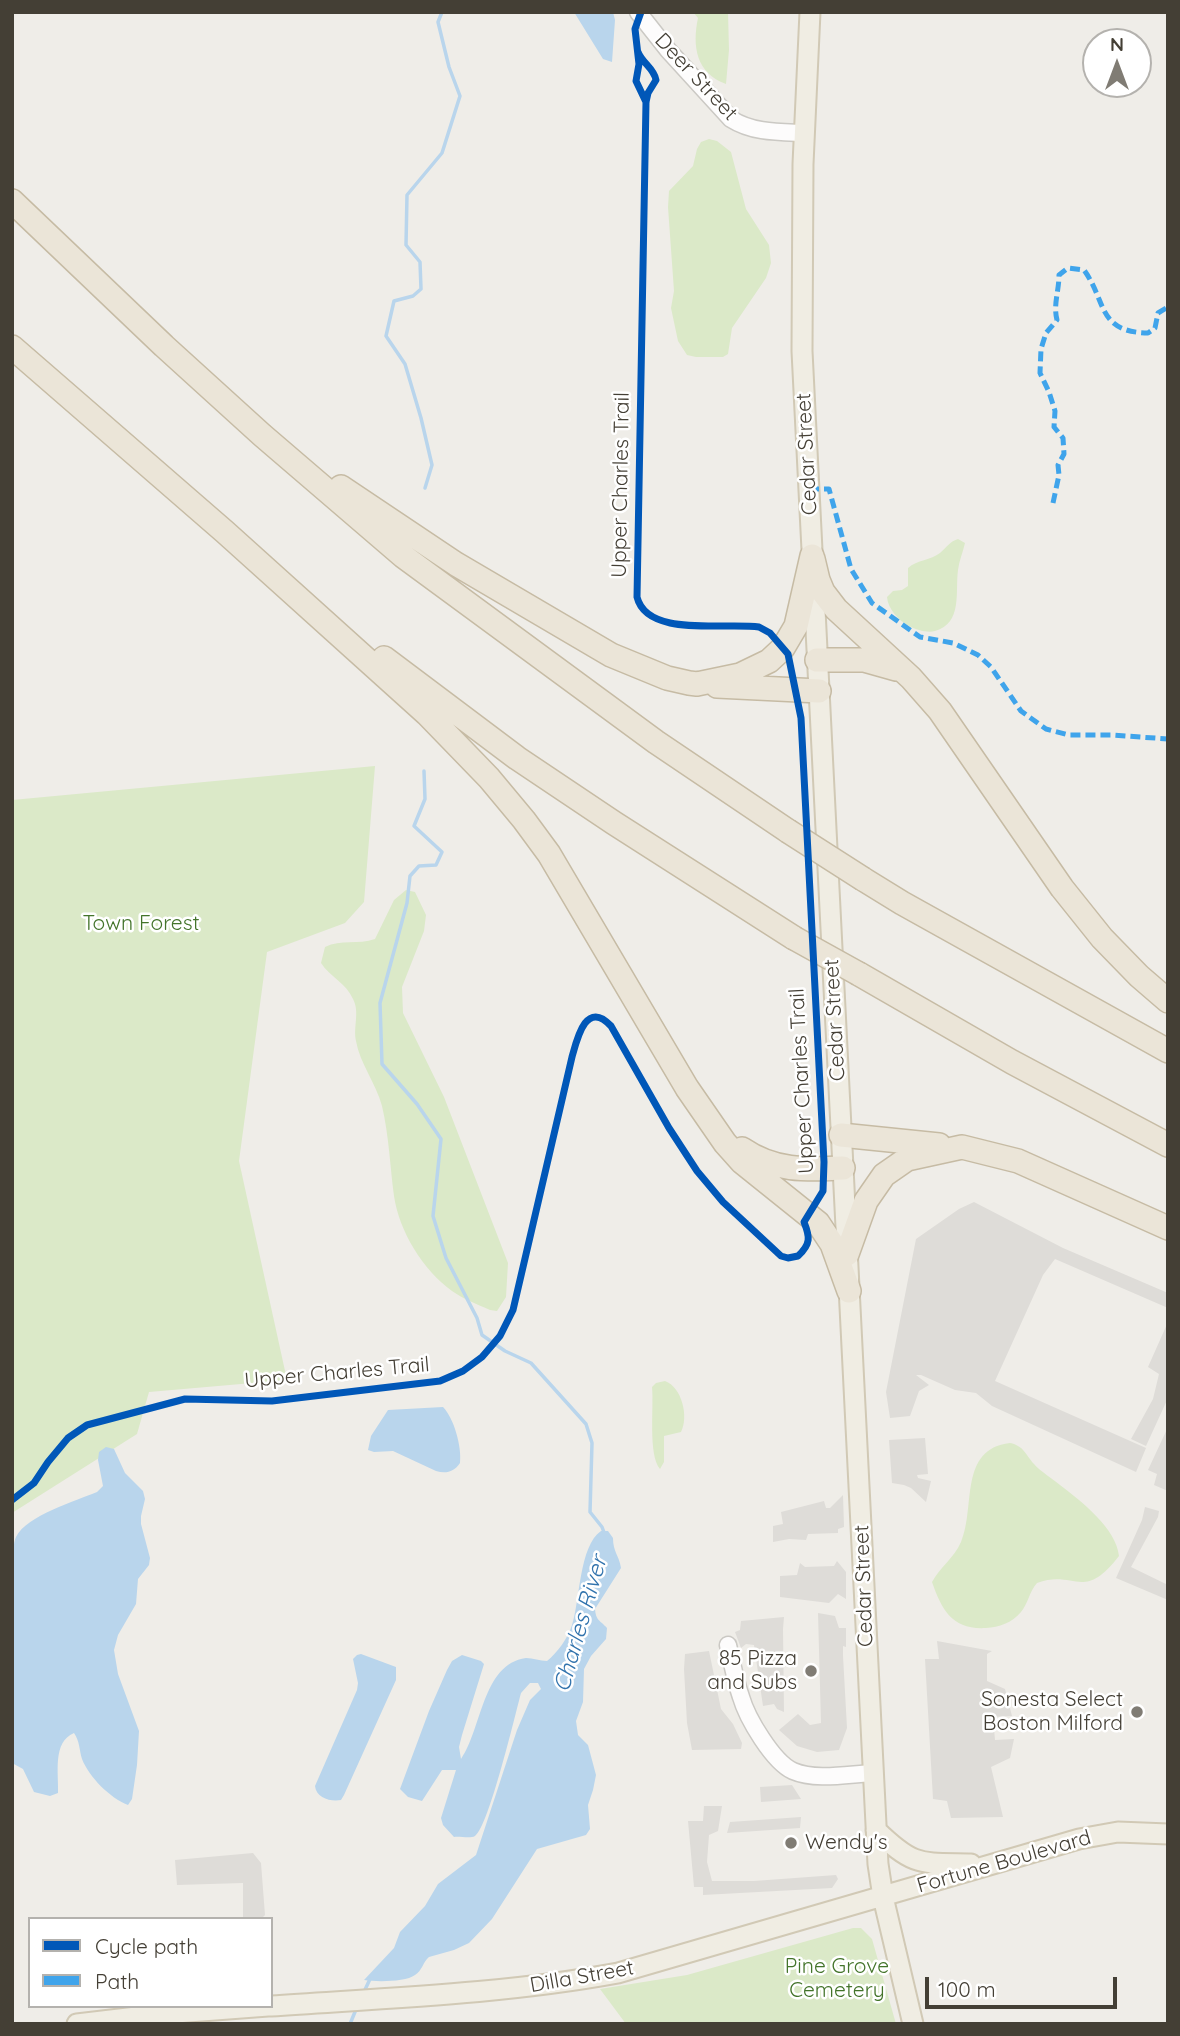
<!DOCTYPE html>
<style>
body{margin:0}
#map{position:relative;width:1180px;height:2036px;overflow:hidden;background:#efede8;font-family:Quicksand,sans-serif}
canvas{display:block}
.frame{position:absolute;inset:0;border:14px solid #443f35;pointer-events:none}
.legend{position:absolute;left:28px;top:1917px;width:245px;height:91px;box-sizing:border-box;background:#fff;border:2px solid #b4b2ae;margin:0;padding:9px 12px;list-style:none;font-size:21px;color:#443f35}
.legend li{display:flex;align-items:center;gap:14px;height:35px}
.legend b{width:35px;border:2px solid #b4b2ae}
.north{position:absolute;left:1082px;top:28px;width:70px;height:70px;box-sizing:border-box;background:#fff;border:2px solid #b4b2ae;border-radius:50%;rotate:0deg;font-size:19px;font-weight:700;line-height:28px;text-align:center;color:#443f35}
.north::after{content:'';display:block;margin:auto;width:24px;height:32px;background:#807c74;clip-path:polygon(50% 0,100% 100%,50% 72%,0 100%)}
.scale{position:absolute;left:925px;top:1977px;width:192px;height:32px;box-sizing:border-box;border:4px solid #443f35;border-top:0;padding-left:9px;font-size:21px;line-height:24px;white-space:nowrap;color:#443f35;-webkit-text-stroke:5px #fff;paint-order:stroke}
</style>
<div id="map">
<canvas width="1180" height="2036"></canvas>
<div class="frame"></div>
<ul class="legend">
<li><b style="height:9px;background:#0057b8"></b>Cycle path</li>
<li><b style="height:9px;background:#3fa4eb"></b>Path</li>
</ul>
<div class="north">N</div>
<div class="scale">100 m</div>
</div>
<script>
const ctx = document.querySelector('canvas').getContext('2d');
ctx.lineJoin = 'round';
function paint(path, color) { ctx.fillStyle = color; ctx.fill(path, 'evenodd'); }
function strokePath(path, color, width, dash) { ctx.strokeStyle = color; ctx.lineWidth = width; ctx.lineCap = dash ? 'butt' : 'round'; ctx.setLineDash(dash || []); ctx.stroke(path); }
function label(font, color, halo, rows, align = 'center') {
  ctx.font = font + ' Quicksand,sans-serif'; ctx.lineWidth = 5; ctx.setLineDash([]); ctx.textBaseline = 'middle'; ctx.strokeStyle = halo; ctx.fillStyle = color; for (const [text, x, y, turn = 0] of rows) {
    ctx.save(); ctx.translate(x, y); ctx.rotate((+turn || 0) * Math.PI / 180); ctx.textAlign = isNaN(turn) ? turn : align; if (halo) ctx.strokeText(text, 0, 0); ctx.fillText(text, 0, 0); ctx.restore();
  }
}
paint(new Path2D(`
 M 693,12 L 728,12 L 729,50 L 726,84 C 696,73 692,46 698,18 Z
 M 709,139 L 717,141 L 731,152 L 746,209 L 769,245 L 771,263 L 766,278 L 732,328 L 728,354 L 723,357 L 696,357 L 687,355 L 678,341 L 671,308 L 674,291 L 668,207 L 669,191 L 693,166 L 697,149 L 701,142 Z
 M 958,539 L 965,543 C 963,552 959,561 958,570 C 955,592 963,623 935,631 C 927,633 917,630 909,626 C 898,620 888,609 887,597 L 893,591 L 902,590 L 908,586 L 908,568 C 917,560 931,560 940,553 C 947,547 949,542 958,539 Z
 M 375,766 L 364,902 L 345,923 L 267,952 L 239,1161 L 287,1380 L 149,1392 L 137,1434 L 12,1513 L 12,800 Z
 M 406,890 L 415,892 L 426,915 L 424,931 L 402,987 L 403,1013 L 444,1097 L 508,1263 L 506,1297 L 497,1311 L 490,1310 C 477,1304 463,1299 452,1291 C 423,1270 399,1231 394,1196 C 390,1166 389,1136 382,1106 C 376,1083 360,1064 356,1041 C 353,1027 360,1012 353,999 C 346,983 330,977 321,963 L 325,947 C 341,939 358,945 375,939 L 394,900 Z
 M 665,1381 C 682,1387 689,1417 681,1432 L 664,1436 L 664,1462 L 660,1469 C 648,1455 654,1408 652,1387 L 656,1383 Z
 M 1010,1443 C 1024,1446 1025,1454 1034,1464 C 1041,1472 1052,1478 1060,1485 C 1082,1502 1116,1528 1119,1556 C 1083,1603 1075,1569 1037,1583 C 1029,1592 1028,1604 1021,1612 C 1012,1623 999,1627 986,1628 C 953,1630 942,1611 932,1582 C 940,1567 954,1558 961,1542 C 976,1508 958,1449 1010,1443 Z
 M 853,1928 L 861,1928 L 872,1939 L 896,2024 L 626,2024 L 600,1989 L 687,1975 Z`), '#dbe9c8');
paint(new Path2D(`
 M 974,1202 L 1063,1248 L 1168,1293 L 1168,1308 L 1055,1259 L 1043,1275 L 995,1381 L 1146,1448 L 1136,1472 L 992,1406 L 976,1393 L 955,1390 L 921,1375 L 916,1375 L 929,1385 L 919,1391 L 910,1416 L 890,1418 L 886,1392 L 916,1239 L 959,1209 Z
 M 1168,1322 L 1168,1398 L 1146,1446 L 1131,1439 L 1153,1399 L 1159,1374 L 1148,1367 Z
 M 1168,1427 L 1168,1491 L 1154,1485 L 1157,1474 L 1148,1470 Z
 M 925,1438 L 928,1474 L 917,1475 L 918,1478 L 931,1481 L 926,1502 L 911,1488 L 904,1485 L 892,1483 L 889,1440 Z
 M 843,1495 L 844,1527 L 838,1529 L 838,1533 L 808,1534 L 806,1540 L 789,1539 L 773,1542 L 773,1526 L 783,1524 L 781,1512 L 824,1501 L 826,1508 L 830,1508 Z
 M 1145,1507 L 1159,1511 L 1158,1517 L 1131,1567 L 1168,1585 L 1168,1600 L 1116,1578 L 1142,1520 Z
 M 837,1561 L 846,1572 L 846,1599 L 838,1594 L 829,1603 L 780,1597 L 780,1576 L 797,1575 L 800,1563 L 805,1567 L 834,1566 Z
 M 818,1613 L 835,1616 L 839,1628 L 846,1628 L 846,1647 L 843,1646 L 843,1656 L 847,1728 L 839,1750 L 817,1752 L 797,1746 L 779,1730 L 798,1714 L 810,1725 L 821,1723 Z
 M 784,1617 L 783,1629 L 784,1712 L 777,1709 L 774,1704 L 763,1706 L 754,1645 L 746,1644 L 741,1648 L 735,1632 L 740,1630 L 741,1621 Z
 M 937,1641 L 992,1651 L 987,1654 L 987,1681 L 1005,1689 L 1012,1716 L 993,1717 L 995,1740 L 1014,1739 L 1010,1758 L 991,1767 L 1003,1817 L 951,1818 L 947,1801 L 933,1799 L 925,1659 L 939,1659 Z
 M 709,1651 L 721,1709 L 733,1724 L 742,1743 L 741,1749 L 692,1750 L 687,1723 L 684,1669 L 685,1654 Z
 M 792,1785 L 801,1799 L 761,1802 L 760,1787 Z
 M 704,1806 L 722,1806 L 718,1831 L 709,1835 L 707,1862 L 712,1881 L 754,1881 L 836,1875 L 838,1879 L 832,1888 L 703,1895 L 703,1887 L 694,1887 L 688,1821 L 703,1821 Z
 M 801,1817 L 800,1828 L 727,1833 L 730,1822 Z
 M 253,1853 L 261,1863 L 265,1915 L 261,1919 L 243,1919 L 243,1883 L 177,1885 L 175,1860 Z`), '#dedcd8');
paint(new Path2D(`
 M 574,12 L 613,12 L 615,20 L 612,62 L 603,59 Z
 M 443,1407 C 454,1418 462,1447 460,1463 C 454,1472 446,1474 436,1471 L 393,1451 L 374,1452 L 368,1450 L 371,1436 L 388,1410 Z
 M 106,1447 L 114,1449 L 125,1473 L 143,1491 L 145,1499 L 141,1516 L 141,1524 L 150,1558 L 149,1565 L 138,1579 L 136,1604 L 118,1635 L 114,1650 L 118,1674 L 139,1731 L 137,1765 L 132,1799 L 128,1805 C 110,1798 89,1777 82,1759 C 79,1749 80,1742 74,1733 C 52,1742 59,1774 58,1793 L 50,1796 L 34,1792 L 23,1769 L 12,1763 L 12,1559 C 14,1552 13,1543 16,1537 C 27,1515 76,1501 97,1492 L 103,1486 L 98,1460 L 99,1452 Z
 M 601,1531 L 608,1531 L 613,1538 C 613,1552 619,1555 621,1568 L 595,1609 C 596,1621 600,1620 607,1628 L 606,1639 L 591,1656 L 584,1669 L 583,1702 L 576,1721 L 578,1735 L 588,1745 L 596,1775 L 593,1790 L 588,1805 L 590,1829 L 586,1835 L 537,1849 L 492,1919 L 469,1943 L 454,1950 L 429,1957 C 423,1962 422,1971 415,1975 C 406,1982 376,1982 364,1980 L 394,1948 L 400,1932 L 425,1906 L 438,1884 L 476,1855 L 517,1730 L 530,1700 L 541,1689 L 538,1683 L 530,1683 L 521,1693 C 515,1715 489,1826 475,1836 C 470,1839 460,1836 454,1837 L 443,1825 L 441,1818 L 456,1770 L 442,1770 L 422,1801 L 408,1797 L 400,1789 L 429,1711 L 447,1670 L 452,1661 L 462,1655 L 481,1661 L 484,1664 L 462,1735 L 459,1747 L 461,1759 C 482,1729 482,1664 526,1658 C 533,1658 540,1661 547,1661 C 557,1653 568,1638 572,1625 C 580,1601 579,1546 601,1531 Z
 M 361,1654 L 396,1667 L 396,1680 L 344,1795 L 341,1800 C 331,1802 316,1798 315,1786 L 357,1690 L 358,1683 L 353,1659 L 357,1655 Z`), '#b9d5ec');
strokePath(new Path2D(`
 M 425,488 L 432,465 L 421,418 L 405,364 L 386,336 L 394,301 L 413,296 L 421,289 L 420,262 L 406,245 L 407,195 L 442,153 L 460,96 L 449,67 L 438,22 L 442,12
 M 424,771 L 425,799 L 414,826 L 442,852 L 436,865 L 419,866 L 410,876 L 407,903 L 380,1003 L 382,1064 L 417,1104 L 441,1139 L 433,1216 L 446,1258 L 477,1318 L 482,1335 L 505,1351 L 531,1363 L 586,1424 L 592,1443 L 590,1512 L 602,1527 L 605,1535
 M 363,1994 L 370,1979
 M 350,2024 L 357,2007`), '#b9d5ec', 3.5);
const minor = new Path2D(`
 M 638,12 L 668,50 L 731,119 C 753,133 779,132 804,133
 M 728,1645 C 732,1662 735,1680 741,1697 C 747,1718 773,1762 793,1771 C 816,1781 849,1774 873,1773`);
const major = new Path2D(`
 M 810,12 L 803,164 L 802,351 L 878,1864 L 883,1897 L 913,2024
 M 876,1830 C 914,1867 920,1863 971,1864
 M 271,2006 C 387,1998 504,1994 618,1973 L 1079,1839 L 1118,1832 L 1168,1834
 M 77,2024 L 162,2014 L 268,2006`);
const highway = new Path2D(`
 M 12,201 L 164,346 L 262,435 L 403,556 L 656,742 L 788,831
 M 12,347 L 225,532 L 427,714 L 489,778 L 524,820 L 549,854 L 687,1088 L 725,1143 L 742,1162 L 818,1223 L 832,1244 L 849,1291
 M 341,487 L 456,564 L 611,655 L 667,678 L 689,683 L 697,684 L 740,675 L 769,661 L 783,648 L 796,626 L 812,556
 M 813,559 L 818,580 L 823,592 L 836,609 L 911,678 L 940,711 L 1062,888 L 1102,938 L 1139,976 L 1168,1001
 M 384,658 L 517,758 L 614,823 L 794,938
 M 817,660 L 864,660 L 896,669
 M 717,686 L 819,691
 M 863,879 L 902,903 L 1168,1051
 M 859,974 L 1012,1062 L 1168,1145
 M 841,1135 L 939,1145
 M 742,1149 C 774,1171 805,1170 843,1168
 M 847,1254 L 866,1201 L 884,1175 L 907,1159 L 962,1147 L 1018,1161 L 1168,1228`);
strokePath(minor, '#cbc9c4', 19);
strokePath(major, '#d1c9b5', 23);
strokePath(highway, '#c6bba4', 26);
strokePath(minor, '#fdfcfc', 16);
strokePath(major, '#f0ede3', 19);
strokePath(highway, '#ebe5d8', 23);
const highwayBridge = new Path2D(`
 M 788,831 L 863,879
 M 794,938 L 859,974`);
strokePath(highwayBridge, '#c6bba4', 26, []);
strokePath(highwayBridge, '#ebe5d8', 23);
strokePath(new Path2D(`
 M 809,489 L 829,489 L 851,569 L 872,603 L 920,637 L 953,643 L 978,655 L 991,667 L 1021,711 L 1046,729 L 1069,735 L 1112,735 L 1168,739
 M 1053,503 L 1059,475 L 1058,465 L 1064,454 L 1063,438 L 1054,427 L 1055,411 L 1049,392 L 1040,373 L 1041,349 L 1046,333 L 1057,320 C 1053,305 1059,291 1059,275 L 1068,268 L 1084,270 C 1107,302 1097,332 1148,333 L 1155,328 L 1158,313 L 1168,307`), '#3fa4eb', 5, [10, 5]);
strokePath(new Path2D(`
 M 641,12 L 635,29 L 639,64 L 636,81 L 646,102
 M 12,1500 L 34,1483 L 48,1462 L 68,1438 L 87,1425 L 185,1399 L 272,1401 L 440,1381 L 463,1371 L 482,1357 L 500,1336 L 513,1310 L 572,1057 C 577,1039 586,999 611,1026 L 669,1128 L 697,1171 L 723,1202 L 781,1256 L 788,1258 L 798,1256 C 811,1244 810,1237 804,1222 L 823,1191 L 824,1162 L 801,718 L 788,654 L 770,633 L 759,627 C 726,622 647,638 637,597 L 646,102 L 648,93 L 656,80 C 654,68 642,63 638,52`), '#0057b8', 7);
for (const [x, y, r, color] of [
 [811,1671,7,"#807c74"],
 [1137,1712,7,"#807c74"],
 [791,1843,7,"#807c74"]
]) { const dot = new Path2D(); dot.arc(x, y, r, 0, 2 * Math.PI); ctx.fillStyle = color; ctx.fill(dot); strokePath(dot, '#fff', 2.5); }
label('21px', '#443f35', '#fff', [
 ["Deer Street",696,77,47],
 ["Cedar Street",807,454,-93],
 ["Upper Charles Trail",621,485,-89],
 ["Cedar Street",835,1020,-93],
 ["Upper Charles Trail",802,1081,-93],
 ["Upper Charles Trail",337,1373,-5],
 ["Cedar Street",864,1586,-92],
 ["Fortune Boulevard",1004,1862,-16],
 ["Dilla Street",582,1977,-10]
]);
label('21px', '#43742a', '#fff', [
 ["Town Forest",141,924],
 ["Pine Grove",837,1967],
 ["Cemetery",837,1991]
]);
label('21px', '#443f35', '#fff', [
 ["85 Pizza",797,1659],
 ["and Subs",797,1683],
 ["Sonesta Select",1123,1700],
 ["Boston Milford",1123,1724],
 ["Wendy's",805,1843,"left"]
], 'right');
label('italic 23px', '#3173ad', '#fff', [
 ["Charles River",581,1624,-74]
]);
</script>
